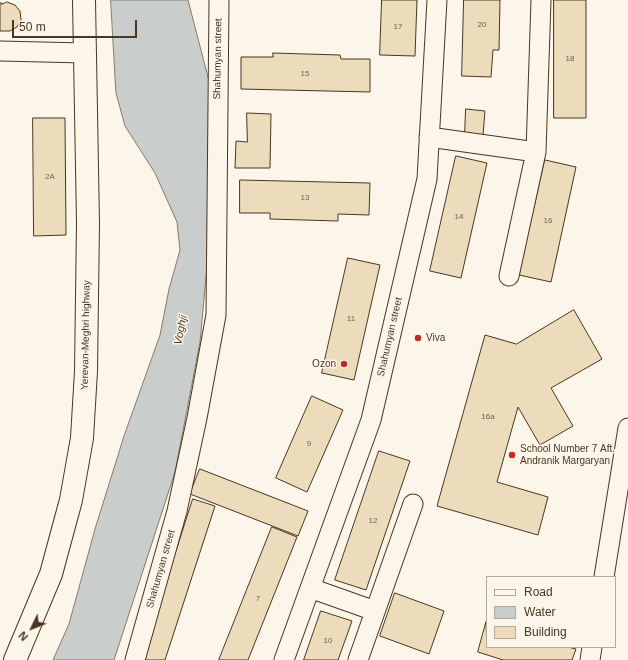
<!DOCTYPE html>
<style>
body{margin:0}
#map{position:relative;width:628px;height:660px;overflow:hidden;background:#fbf6e9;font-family:Arial,sans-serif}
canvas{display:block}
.legend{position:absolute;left:486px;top:576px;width:130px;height:72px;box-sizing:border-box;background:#fbf6e9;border:1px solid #b4a999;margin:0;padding:5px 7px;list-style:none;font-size:12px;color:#4a3520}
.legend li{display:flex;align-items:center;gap:8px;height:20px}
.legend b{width:20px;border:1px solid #b4a999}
.north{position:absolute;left:12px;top:608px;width:40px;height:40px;-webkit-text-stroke:3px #fbf6e9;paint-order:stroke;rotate:227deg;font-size:11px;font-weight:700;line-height:16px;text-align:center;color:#4a3520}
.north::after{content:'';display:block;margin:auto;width:14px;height:18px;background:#4a3520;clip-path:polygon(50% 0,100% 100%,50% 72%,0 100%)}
.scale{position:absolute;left:12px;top:20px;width:125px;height:18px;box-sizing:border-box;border:2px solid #4a3520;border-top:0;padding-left:5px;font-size:12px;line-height:14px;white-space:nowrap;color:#4a3520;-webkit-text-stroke:3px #fbf6e9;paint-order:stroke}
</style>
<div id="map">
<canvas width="628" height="660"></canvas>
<ul class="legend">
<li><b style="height:5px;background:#fbf6e9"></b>Road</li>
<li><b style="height:11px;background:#c9cecd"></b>Water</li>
<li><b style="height:11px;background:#ecdcbc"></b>Building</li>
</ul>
<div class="north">N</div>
<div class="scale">50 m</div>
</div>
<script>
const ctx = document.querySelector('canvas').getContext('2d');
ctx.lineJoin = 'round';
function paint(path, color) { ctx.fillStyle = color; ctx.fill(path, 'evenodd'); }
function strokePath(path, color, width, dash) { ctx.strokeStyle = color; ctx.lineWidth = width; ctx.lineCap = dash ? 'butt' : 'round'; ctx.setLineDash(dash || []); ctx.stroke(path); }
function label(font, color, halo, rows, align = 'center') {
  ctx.font = font + ' Arial,sans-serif'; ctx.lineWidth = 3; ctx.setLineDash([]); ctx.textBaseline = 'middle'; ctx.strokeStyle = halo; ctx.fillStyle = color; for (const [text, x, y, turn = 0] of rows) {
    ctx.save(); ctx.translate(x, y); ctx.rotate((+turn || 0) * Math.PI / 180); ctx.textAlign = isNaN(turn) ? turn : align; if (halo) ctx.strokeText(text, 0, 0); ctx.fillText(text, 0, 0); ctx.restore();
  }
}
const water = new Path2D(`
 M 111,0 L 188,0 L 209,81 L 207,266 L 200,342 L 175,472 L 114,660 L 53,660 L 69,624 L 95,529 L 124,436 L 160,335 L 169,289 L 180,250 L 177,222 L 155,173 L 125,126 L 116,93 Z`);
paint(water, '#c9cecd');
strokePath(water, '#887966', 1);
const building = new Path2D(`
 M 382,0 L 417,0 L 415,56 L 380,55 Z
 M 464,0 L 500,0 L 499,50 L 493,50 L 491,77 L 462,76 Z
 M 554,0 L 586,0 L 586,118 L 554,118 Z
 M 7,2 L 15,5 L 20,11 L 21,20 L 17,27 L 10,31 L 0,31 L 0,3 L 2,3 L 2,4 Z
 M 273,53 L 340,55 L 341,59 L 370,59 L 370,92 L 241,89 L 241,57 L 273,57 Z
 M 466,109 L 485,111 L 483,135 L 465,133 Z
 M 247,113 L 271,114 L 270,168 L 235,168 L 236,141 L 247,142 Z
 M 33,118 L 65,118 L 66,235 L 34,236 Z
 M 456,156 L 487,163 L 461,278 L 430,271 Z
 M 545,160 L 576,167 L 551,282 L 519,275 Z
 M 240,180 L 370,183 L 369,215 L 338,214 L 338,221 L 270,219 L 270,213 L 240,213 Z
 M 348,258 L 380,265 L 354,380 L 322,373 Z
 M 574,310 L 602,359 L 551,388 L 573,426 L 540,445 L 518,407 L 497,482 L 548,497 L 538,535 L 437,506 L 485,335 L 516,344 Z
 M 312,396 L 343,410 L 307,492 L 276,478 Z
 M 379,451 L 410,461 L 366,590 L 335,580 Z
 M 200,469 L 308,511 L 298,536 L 190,494 Z
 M 193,499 L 215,506 L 165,660 L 146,660 L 142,658 Z
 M 272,527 L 297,537 L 248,660 L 219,660 Z
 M 395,593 L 444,611 L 429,654 L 380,636 Z
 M 321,611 L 352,621 L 338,660 L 304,660 Z
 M 486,622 L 487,647 L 568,647 L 576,649 L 572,660 L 503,660 L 478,652 Z`);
paint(building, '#ecdcbc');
strokePath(building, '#4a3520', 1);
const minor = new Path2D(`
 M 0,51 L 84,53
 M 429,137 L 536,152
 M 509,276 L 536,152 L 541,0
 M 604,577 L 628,428
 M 310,588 L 375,611
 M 135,660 L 177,511 L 197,418 L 216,315 L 219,0
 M 284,660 L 371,420 L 427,179 L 437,0
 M 358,660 L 413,504
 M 590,660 L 592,647`);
const highway = new Path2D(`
 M 15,660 L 51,574 L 71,500 L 82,438 L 86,371 L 88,223 L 84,0`);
strokePath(minor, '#4a3520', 21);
strokePath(highway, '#4a3520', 24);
strokePath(minor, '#fbf6e9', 19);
strokePath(highway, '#fbf6e9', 22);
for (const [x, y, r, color] of [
 [418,338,4,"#c62828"],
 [344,364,4,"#c62828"],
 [512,455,4,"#c62828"]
]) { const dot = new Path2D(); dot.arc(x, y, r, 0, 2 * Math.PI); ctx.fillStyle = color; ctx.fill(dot); strokePath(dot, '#fbf6e9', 1.5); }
label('8px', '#725f47', null, [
 ["20",482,25],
 ["17",398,27],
 ["18",570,59],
 ["15",305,74],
 ["2A",50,177],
 ["13",305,198],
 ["14",459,217],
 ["16",548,221],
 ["11",351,319],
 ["16a",488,417],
 ["9",309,444],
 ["12",373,521],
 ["7",258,599],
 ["10",328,641]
]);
label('10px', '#4a3520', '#fbf6e9', [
 ["Shahumyan street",218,59,-89],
 ["Yerevan-Meghri highway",86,335,-89],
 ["Shahumyan street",390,337,-77],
 ["Shahumyan street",161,569,-74]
]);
label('10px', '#4a3520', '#fbf6e9', [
 ["Viva",426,338],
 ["Ozon",336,364,"right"],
 ["School Number 7 Aft.",520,449],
 ["Andranik Margaryan",520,461]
], 'left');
label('italic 11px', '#4a3520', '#fbf6e9', [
 ["Voghji",181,330,-79]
]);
</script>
